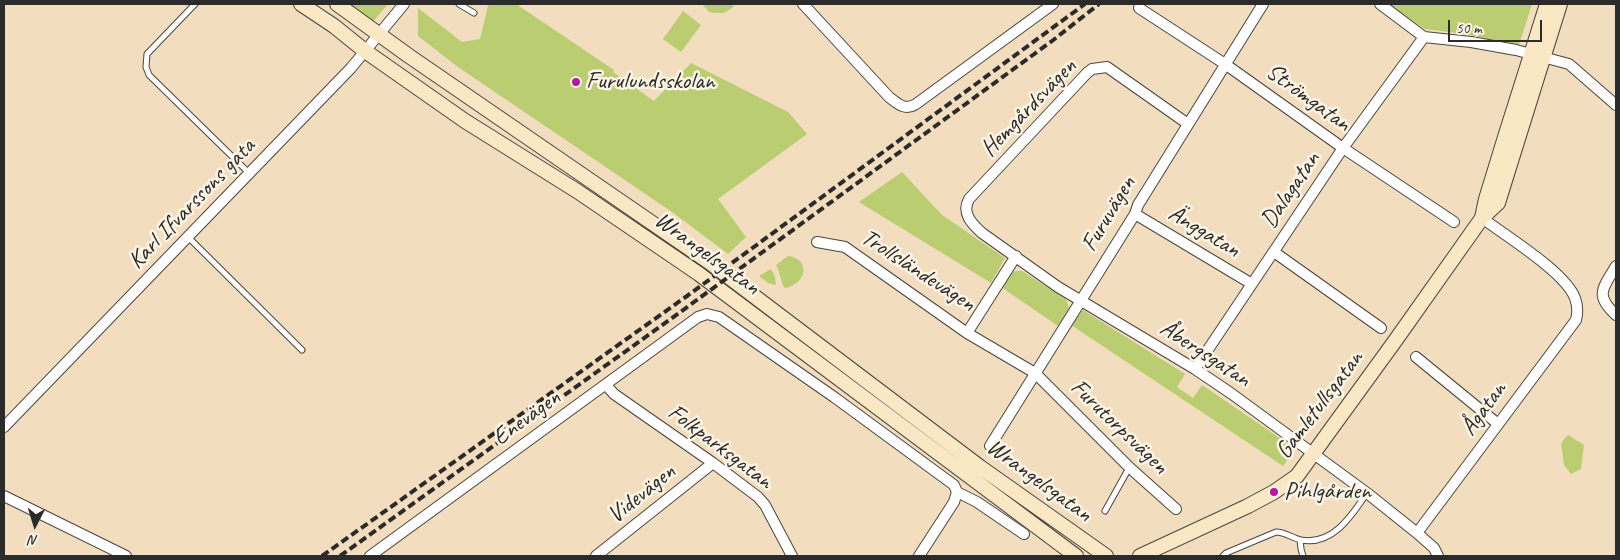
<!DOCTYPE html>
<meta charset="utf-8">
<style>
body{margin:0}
#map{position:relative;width:1620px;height:560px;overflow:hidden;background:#f2ddbe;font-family:Caveat,sans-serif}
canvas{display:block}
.frame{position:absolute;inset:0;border:5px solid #2b2b2b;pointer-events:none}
.north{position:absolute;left:10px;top:500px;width:50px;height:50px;-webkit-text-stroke:4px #fcf5e5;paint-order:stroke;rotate:185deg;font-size:14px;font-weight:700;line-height:20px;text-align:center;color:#2b2b2b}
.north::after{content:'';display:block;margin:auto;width:18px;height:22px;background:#2b2b2b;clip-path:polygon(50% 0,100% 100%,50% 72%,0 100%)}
.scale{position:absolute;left:1448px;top:20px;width:94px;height:22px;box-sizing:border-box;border:2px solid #2b2b2b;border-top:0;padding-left:6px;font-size:15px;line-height:18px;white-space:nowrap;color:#2b2b2b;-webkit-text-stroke:4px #fcf5e5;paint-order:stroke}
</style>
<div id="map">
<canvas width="1620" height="560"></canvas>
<div class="frame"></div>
<div class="north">N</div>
<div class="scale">50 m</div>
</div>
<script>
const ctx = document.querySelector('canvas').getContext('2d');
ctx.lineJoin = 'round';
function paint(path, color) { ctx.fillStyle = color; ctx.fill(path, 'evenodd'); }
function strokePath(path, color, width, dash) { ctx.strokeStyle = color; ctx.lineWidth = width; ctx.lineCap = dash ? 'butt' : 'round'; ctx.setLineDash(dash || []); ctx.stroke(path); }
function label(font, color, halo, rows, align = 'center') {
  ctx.font = font + ' Caveat,sans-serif'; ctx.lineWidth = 5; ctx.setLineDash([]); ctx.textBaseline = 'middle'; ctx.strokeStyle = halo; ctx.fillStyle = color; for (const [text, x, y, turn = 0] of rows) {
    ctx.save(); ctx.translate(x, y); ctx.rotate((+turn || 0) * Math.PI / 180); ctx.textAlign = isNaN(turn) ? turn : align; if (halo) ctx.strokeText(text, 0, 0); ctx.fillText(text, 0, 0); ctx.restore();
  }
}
paint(new Path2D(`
 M 345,4 L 388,4 L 371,24 Z
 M 490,4 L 516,4 L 614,70 L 613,72 L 654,101 L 691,63 L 788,112 L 807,134 L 718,199 L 746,237 L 728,254 L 672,212 L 458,67 L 418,36 L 418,8 L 462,42 L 480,39 L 488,6 Z
 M 702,4 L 730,4 L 734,6 C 727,14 719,14 709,12 Z
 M 1387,4 L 1532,4 L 1519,45 L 1465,34 L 1425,29 Z
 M 683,11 L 701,25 L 681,52 L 663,39 Z
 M 902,172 L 942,215 L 1005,258 L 991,283 L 859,202 Z
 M 788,256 C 811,259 807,284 785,288 C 781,284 780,272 776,265 Z
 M 771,269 L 775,277 L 776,285 L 768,283 L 759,276 Z
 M 1015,271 L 1022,271 L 1066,299 L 1069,308 L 1058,326 L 1001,287 L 1010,274 Z
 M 1083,310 L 1185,374 L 1177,387 L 1193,398 L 1202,385 L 1287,443 L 1291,451 L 1289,457 L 1283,466 L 1071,325 Z
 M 1568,435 L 1584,445 L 1581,469 L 1571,474 L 1564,465 L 1561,443 Z`), '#bacd71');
const lane = new Path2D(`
 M 195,4 L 147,54 L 146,67 L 149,75 L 249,173
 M 459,4 L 474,13
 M 188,237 L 302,350
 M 1105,511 L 1129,468
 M 1300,540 L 1301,549 L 1303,556
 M 1223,556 L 1226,553 L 1276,532 C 1285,532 1292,538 1301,540 C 1333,546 1352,515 1367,493`);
const street = new Path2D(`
 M 803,4 L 889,97 C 898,104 905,111 916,104 L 1053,4
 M 1380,4 L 1424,37 L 1471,42 L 1516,50 L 1569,64 L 1616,105
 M 1139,8 L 1225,64 L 1343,148 L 1454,222
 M 1188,124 L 1107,67 L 1092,69 L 1087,73 L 969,199 C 961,213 972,224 982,233 L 1058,287 L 1195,369 L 1232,394 L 1367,493 L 1417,533 L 1434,548 L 1438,556
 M 1135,214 L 1252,284
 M 817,242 L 845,247 L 967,333 L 1016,256
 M 1274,252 L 1381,328
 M 1616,266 C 1603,288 1594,295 1616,315
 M 967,333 L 1035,373 L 1130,468 L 1176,509
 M 1416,357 L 1498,424
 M 1195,369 L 1343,148 L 1424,37
 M 606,385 L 614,394 L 713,463 L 758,497 L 765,505 L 792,556
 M 4,427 L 351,68 L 404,4
 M 990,446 L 1135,214 L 1138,205 L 1263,4
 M 957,492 L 977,502 L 1024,534
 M 4,496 L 126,556
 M 1417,533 L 1576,320 C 1578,312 1578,306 1575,298 C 1565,272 1506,236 1482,218
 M 370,556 L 698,317 L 707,314 L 719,317 L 834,397 L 954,485 L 957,492
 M 596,556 L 713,463
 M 919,556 L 954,502 L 957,492`);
const secondary = new Path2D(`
 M 301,4 L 334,26 L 365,51 L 465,121 L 577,191 L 699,274 L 1076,556
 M 337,4 L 409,56 L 709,262 L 980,467 L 1106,556
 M 1482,218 L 1486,199 L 1505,137 L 1547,4
 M 1140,556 L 1248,506 L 1274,492 L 1297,476 L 1395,341 L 1482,218 L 1498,203 L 1560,4`);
strokePath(lane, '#494641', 7);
strokePath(street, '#494641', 12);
strokePath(secondary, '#494641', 16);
strokePath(lane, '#fff', 5);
strokePath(street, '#fff', 10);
strokePath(secondary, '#fae7c3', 14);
strokePath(new Path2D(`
 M 322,556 L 687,296 L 1085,4
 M 340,556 L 679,313 L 1052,41 L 1099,4`), '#2b2b2b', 4, [8, 4]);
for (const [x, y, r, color] of [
 [576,82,5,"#b5179e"],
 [1274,492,5,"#b5179e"]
]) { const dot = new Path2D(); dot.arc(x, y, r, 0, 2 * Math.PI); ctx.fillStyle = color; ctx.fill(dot); strokePath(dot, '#fcf5e5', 2); }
label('24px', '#2b2b2b', '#fcf5e5', [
 ["Furulundsskolan",586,82],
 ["Pihlgården",1284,492]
], 'left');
label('24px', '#2b2b2b', '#fcf5e5', [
 ["Strömgatan",1308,98,36],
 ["Hemgårdsvägen",1029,108,-46],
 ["Dalagatan",1291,190,-56],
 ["Karl Ifvarssons gata",192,204,-46],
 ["Furuvägen",1109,214,-59],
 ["Änggatan",1204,232,31],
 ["Wrangelsgatan",707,254,36],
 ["Trollsländevägen",918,271,33],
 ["Åbergsgatan",1205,354,33],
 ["Gamletullsgatan",1320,405,-53],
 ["Ågatan",1484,409,-54],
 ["Enevägen",527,418,-36],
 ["Furutorpsvägen",1119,427,44],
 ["Folkparksgatan",720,447,37],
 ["Wrangelsgatan",1039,481,36],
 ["Videvägen",642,494,-39]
]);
</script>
